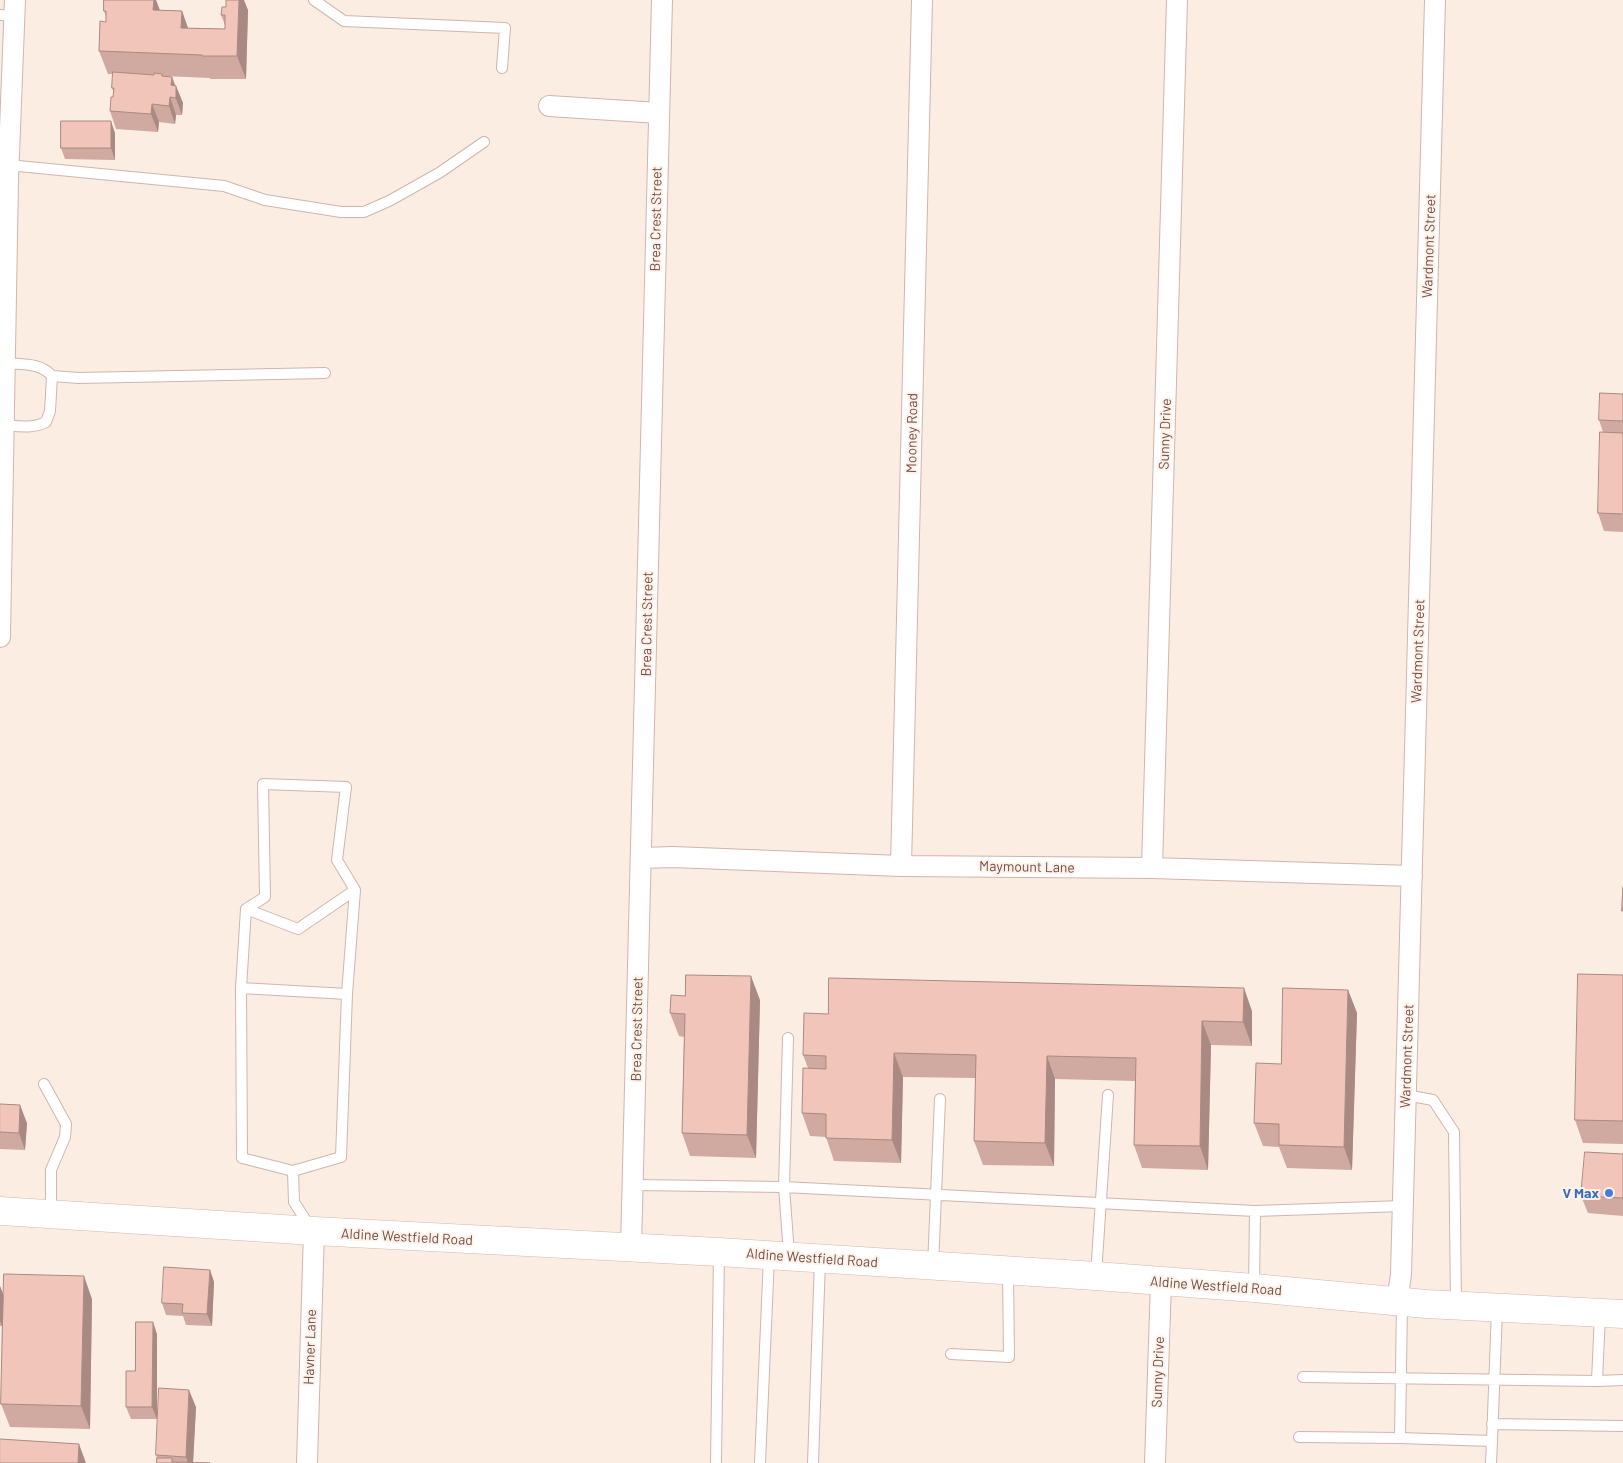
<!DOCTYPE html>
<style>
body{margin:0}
canvas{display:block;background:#fcede3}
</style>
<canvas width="1623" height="1463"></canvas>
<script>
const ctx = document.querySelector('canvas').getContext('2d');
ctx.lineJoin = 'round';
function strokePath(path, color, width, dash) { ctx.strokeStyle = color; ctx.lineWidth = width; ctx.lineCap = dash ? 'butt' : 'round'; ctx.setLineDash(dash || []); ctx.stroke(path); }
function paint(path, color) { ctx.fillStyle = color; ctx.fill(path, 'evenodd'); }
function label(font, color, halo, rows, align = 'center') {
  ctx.font = font + ' Barlow,sans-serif'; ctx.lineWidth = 4; ctx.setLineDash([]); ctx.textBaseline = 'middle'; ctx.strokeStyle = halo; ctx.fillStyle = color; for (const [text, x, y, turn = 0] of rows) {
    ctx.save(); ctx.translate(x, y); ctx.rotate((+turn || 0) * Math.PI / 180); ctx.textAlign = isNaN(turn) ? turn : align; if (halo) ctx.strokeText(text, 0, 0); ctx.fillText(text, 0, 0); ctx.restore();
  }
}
const lane = new Path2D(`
 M 314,0 L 344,21 L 505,28 L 502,68
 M 0,15 L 14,16
 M 8,165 L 224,186 L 265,200 L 341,212 L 364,212 L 389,201 L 439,173 L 484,142
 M 4,363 C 21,365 40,362 52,376 L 79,378 L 325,373
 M 3,425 C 17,426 33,429 46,422 L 50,411 L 52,376
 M 263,784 L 346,787 L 337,860 L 355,890 L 347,994 L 341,1157 L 293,1171 L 242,1158 L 241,988 L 246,909 L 265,897 Z
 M 246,909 L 298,929 L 355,890
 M 241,988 L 347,994
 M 788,1038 L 784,1187 L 789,1254
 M 44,1084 L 66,1124 L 65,1137 L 51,1170 L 51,1213
 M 1406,1095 L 1433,1100 L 1454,1132 L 1456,1305
 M 293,1171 L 294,1202 L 310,1227
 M 634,1185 L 784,1187 L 1255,1211 L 1403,1206
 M 933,1266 L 940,1099
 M 1096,1275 L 1108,1095
 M 1254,1287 L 1255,1211
 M 1402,1303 L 1400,1438 L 1492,1441 L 1497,1310
 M 951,1354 L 1009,1357 L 1008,1271
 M 1303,1377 L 1597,1381 L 1600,1314
 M 1597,1381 L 1623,1380
 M 1492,1424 L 1623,1426
 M 1299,1437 L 1400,1438
 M 716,1463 L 719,1253
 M 760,1463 L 769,1257
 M 813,1463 L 820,1260
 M 1491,1463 L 1492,1441`);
const street = new Path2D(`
 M 549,106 L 659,113
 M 0,637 L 8,180 L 15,0
 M 641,858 L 673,857 L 901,866 L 1152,868 L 1412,876
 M 901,866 L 922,0
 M 1152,868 L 1177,0
 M 631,1248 L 662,0
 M 1397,1302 L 1401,1274 L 1435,0
 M 307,1463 L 314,1231
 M 1155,1463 L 1161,1282`);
const secondary = new Path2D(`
 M 0,1211 L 314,1231 L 719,1252 L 1096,1276 L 1254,1288 L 1426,1304 L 1623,1314`);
strokePath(lane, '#d0b5ac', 12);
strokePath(street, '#d0b5ac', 22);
strokePath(secondary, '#d5b5ab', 29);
strokePath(lane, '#fff', 10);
strokePath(street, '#fff', 20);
strokePath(secondary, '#fff', 28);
paint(new Path2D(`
 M 104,0 L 156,0 L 160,10 L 182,11 L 188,28 L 225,29 L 225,25 L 221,15 L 248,10 L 246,79 L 210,79 L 210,78 L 163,76 L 172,77 L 183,103 L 182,115 L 176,115 L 175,124 L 159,122 L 158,132 L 116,129 L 110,111 L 113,97 L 114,93 L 112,88 L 113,74 L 108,74 L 99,51 L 106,22 L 106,17 L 104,11 Z
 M 115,133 L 115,160 L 65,159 L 61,148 Z
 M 1623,394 L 1623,532 L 1604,531 L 1598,513 L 1603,432 L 1599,420 Z
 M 1623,975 L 1623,1144 L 1583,1143 L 1575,1120 Z
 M 1348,990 L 1357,1013 L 1352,1170 L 1287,1168 L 1279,1147 L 1263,1146 L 1254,1123 L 1281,1064 Z
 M 760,1000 L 756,1158 L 690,1156 L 682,1133 L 684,1037 L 679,1036 L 670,1013 Z
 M 1252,1011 L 1252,1046 L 1211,1045 L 1208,1170 L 1142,1168 L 1134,1145 L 1135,1081 L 1055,1079 L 1054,1166 L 983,1165 L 974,1141 L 976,1078 L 903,1077 L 901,1163 L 834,1161 L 826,1137 L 810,1136 L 802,1113 L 808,1068 L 803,1055 L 828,1014 Z
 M 0,1104 L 27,1123 L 25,1150 L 0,1149 Z
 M 1623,1154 L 1623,1216 L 1588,1213 L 1581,1196 Z
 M 210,1270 L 214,1282 L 212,1326 L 186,1325 L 183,1316 L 166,1315 L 162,1303 Z
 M 0,1286 L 3,1295 L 92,1299 L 90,1429 L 10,1427 L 1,1404 L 3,1301 L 2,1326 L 0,1326 Z
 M 157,1334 L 157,1419 L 131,1419 L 126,1407 L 135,1371 Z
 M 196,1407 L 193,1463 L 157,1463 L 157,1458 L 156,1455 Z`), '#d0a9a0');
paint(new Path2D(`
 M 154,0 L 156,0 L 162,17 L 153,10 Z
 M 239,0 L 244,0 L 248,10 L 246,79 L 237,56 Z
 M 182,11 L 190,34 L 181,28 Z
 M 172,77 L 176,89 L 176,86 L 183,103 L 182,115 L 171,85 Z
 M 170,97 L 176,115 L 175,124 L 169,106 Z
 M 152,104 L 159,122 L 158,132 L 151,114 Z
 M 111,121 L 115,133 L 115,160 L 111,148 Z
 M 751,976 L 760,1000 L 756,1158 L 747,1135 Z
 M 1244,988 L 1252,1011 L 1252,1046 L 1243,1022 Z
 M 1348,990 L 1357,1013 L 1352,1170 L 1344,1147 Z
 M 1202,1021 L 1211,1045 L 1208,1170 L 1200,1146 Z
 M 894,1053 L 903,1077 L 901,1163 L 892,1140 Z
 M 1047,1056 L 1055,1079 L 1054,1166 L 1045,1143 Z
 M 20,1105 L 27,1123 L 25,1150 L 19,1133 Z
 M 210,1270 L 214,1282 L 212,1326 L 207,1314 Z
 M 84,1276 L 92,1299 L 90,1429 L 81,1406 Z
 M 0,1286 L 4,1296 L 2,1326 L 0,1321 Z
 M 153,1322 L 157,1334 L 157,1419 L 152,1407 Z
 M 189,1390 L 196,1407 L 193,1463 L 188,1463 L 186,1457 Z
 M 79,1444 L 86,1463 L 78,1463 Z`), '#a98a82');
const building = new Path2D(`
 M 104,0 L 154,0 L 153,10 L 182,11 L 181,28 L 225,29 L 225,15 L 221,15 L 222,7 L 226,7 L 226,0 L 239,0 L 237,56 L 202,56 L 202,55 L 99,51 L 100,21 L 106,22 L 106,11 L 104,11 Z
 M 113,72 L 154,75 L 154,73 L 162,74 L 162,76 L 172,77 L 171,85 L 176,86 L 176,98 L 170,97 L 169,106 L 152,104 L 151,114 L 110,111 L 111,97 L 113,97 L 114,88 L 112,88 Z
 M 61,121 L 111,121 L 111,148 L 61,148 Z
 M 1600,393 L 1623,394 L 1623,421 L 1599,420 Z
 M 1600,432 L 1623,433 L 1623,514 L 1598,513 Z
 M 1623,887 L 1623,911 L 1622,911 Z
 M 1578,974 L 1623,975 L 1623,1121 L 1575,1120 Z
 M 686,975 L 751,976 L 747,1135 L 682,1133 L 685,1014 L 670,1013 L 671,995 L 685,996 Z
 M 829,978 L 1244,988 L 1243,1022 L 1202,1021 L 1200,1146 L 1134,1145 L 1136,1058 L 1047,1056 L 1045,1143 L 974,1141 L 976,1055 L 894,1053 L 892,1140 L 826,1138 L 826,1114 L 802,1113 L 803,1068 L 826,1069 L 826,1056 L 803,1055 L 804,1013 L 828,1014 Z
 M 1283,988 L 1348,990 L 1344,1147 L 1279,1145 L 1279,1124 L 1254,1123 L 1256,1063 L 1281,1064 Z
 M 0,1104 L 20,1105 L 19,1133 L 0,1132 Z
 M 1585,1152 L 1623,1154 L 1623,1198 L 1581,1196 Z
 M 164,1267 L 210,1270 L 207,1314 L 182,1313 L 183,1304 L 162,1303 Z
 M 4,1274 L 84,1276 L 81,1406 L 1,1404 Z
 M 136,1322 L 153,1322 L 152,1407 L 126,1407 L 126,1371 L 135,1371 Z
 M 159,1388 L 189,1390 L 186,1457 L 156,1455 Z
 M 0,1439 L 79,1444 L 78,1463 L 0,1463 Z
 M 157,1458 L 172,1458 L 172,1462 L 210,1463 L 157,1463 Z`);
paint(building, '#f2c5ba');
strokePath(building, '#a98a82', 1);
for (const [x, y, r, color] of [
 [1609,1193,5,"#3f7fe0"]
]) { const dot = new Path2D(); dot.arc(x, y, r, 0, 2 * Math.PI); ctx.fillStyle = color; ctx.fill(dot); strokePath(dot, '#fff2e9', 2); }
label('14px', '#744f49', '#fff2e9', [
 ["Brea Crest Street",656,219,-89],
 ["Wardmont Street",1429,246,-88],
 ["Mooney Road",912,433,-89],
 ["Sunny Drive",1165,434,-88],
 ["Brea Crest Street",647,624,-89],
 ["Wardmont Street",1418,651,-88],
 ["Maymount Lane",1027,867,1],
 ["Brea Crest Street",637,1029,-89],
 ["Wardmont Street",1407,1056,-88],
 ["Aldine Westfield Road",407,1237,3],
 ["Aldine Westfield Road",812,1258,4],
 ["Aldine Westfield Road",1216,1286,4],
 ["Havner Lane",310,1347,-88],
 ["Sunny Drive",1158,1372,-88]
]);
label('bold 14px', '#366cbe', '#fff2e9', [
 ["V Max",1599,1193]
], 'right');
</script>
